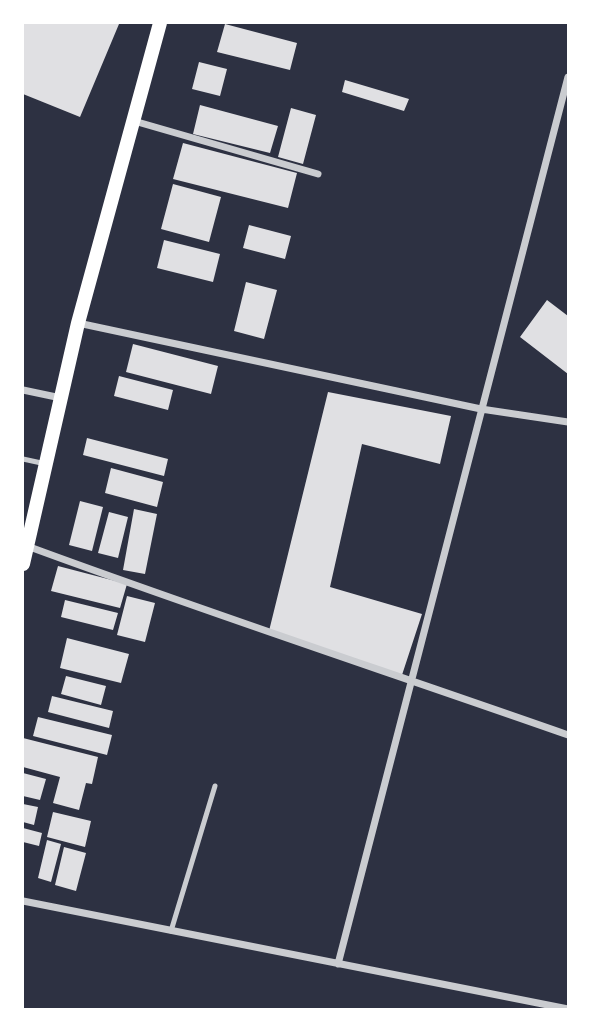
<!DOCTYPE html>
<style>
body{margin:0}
#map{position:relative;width:591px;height:1032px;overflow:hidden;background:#2d3142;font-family:Barlow,sans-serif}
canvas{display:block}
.frame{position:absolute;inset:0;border:24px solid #fff;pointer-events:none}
</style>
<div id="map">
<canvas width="591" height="1032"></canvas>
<div class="frame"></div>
</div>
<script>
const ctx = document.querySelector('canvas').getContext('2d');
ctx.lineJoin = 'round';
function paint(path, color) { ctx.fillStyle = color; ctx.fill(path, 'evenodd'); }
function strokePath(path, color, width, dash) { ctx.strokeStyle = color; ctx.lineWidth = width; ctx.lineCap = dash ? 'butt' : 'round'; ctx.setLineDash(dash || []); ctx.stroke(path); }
paint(new Path2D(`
 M 23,23 L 115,23 L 119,24 L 80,117 L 23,94 Z
 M 225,24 L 297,43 L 290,70 L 217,52 Z
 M 199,62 L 227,69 L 220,96 L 192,89 Z
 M 345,80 L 409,99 L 404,111 L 342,92 Z
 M 200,105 L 278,126 L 270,153 L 193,134 Z
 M 291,108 L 316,115 L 303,164 L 278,157 Z
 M 183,143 L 297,173 L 288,208 L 173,179 Z
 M 173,184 L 221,197 L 209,242 L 161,229 Z
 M 249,225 L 291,236 L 285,259 L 243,248 Z
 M 164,240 L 220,254 L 213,282 L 157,268 Z
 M 246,282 L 277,290 L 264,339 L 234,331 Z
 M 547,300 L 568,316 L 568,374 L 520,337 Z
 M 133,344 L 218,366 L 211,394 L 126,372 Z
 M 119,376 L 173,390 L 168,410 L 114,396 Z
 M 328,392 L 451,416 L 440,464 L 362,444 L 330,587 L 422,614 L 402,675 L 269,631 Z
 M 87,438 L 168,459 L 164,476 L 83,455 Z
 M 111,468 L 163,482 L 157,507 L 105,493 Z
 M 80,501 L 103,507 L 92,551 L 69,545 Z
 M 134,509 L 157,514 L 145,574 L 123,570 Z
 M 109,512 L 128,517 L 118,558 L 98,553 Z
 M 58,566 L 127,584 L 120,608 L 51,591 Z
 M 127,596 L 155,603 L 145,642 L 117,635 Z
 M 65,600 L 118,613 L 113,630 L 61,617 Z
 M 67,638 L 129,654 L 121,683 L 60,668 Z
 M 66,676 L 106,686 L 101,705 L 61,694 Z
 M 52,696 L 113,711 L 109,728 L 48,712 Z
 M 38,717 L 112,735 L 107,755 L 33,736 Z
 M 23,738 L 98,757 L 92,784 L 86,783 L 79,810 L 53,803 L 60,777 L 23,767 Z
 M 23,773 L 46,779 L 40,800 L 23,796 Z
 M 23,804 L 38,807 L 34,825 L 23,822 Z
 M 53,812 L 91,821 L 85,847 L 47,837 Z
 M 23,828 L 42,833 L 39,846 L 23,842 Z
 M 47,840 L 61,844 L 51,882 L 38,878 Z
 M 64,847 L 86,853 L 76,891 L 55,885 Z`), '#e0e0e3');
strokePath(new Path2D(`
 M 23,459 L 46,464
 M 171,931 L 215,786`), '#caccd0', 5);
strokePath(new Path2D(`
 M 134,121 L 318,174
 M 78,323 L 481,409 L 568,422
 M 23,390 L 61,398
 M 27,546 C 206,612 388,672 568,735
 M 23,901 L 568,1009
 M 338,964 L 568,77`), '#caccd0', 7);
strokePath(new Path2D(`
 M 23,564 L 78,323 L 160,23`), '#fff', 14);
</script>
